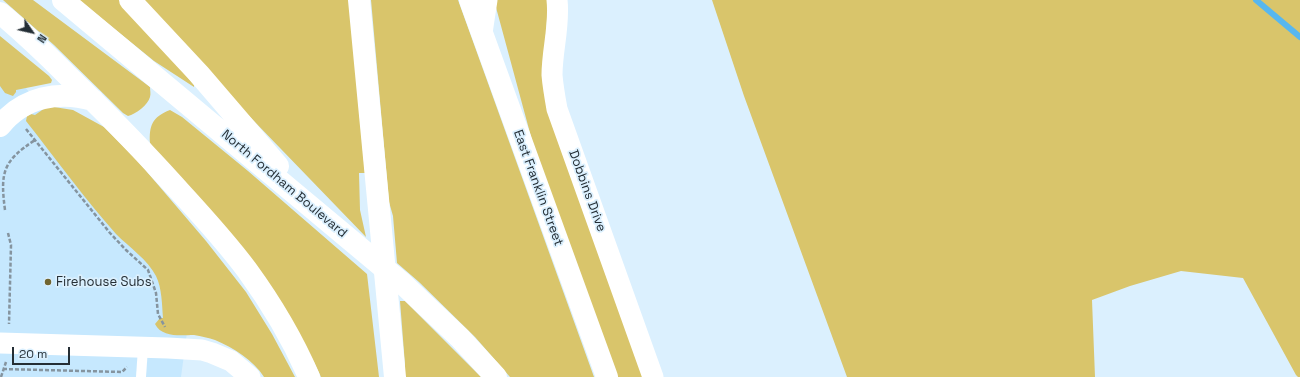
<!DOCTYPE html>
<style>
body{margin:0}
#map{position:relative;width:1300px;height:377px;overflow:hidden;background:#dbf0fe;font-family:"Space Grotesk",sans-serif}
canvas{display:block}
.north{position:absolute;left:12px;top:12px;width:40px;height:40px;-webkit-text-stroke:3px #dbf0fe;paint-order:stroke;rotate:124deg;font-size:11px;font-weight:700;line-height:16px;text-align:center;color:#242e35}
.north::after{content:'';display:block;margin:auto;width:14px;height:18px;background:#242e35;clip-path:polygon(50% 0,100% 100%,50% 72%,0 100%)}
.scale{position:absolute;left:12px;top:347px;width:58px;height:18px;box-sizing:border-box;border:2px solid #242e35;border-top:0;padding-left:5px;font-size:12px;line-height:14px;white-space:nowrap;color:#242e35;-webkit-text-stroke:3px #dbf0fe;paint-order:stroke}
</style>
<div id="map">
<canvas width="1300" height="377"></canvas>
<div class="north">N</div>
<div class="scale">20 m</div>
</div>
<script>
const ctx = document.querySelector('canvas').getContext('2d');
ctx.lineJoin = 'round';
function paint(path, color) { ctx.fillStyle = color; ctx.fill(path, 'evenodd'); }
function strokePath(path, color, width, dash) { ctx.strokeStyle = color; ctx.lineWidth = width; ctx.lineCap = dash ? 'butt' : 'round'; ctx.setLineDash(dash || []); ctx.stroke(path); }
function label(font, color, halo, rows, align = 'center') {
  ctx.font = font + ' "Space Grotesk",sans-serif'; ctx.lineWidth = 3.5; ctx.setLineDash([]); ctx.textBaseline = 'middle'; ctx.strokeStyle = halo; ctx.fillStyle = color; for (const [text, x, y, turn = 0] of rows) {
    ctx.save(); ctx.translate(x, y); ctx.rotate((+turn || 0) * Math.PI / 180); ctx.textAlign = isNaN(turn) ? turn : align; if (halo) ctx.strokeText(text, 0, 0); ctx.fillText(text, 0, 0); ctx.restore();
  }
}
paint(new Path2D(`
 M 0,59 L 2,59 L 57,126 L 193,288 L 181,377 L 0,377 Z`), '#c6e8fe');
paint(new Path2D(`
 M 3,0 L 33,0 L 150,87 C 150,90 151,94 150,97 C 148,105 136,114 128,116 L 123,113 L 54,45 Z
 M 79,0 L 119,0 L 139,19 L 194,85 L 194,87 L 154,61 Z
 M 137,0 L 349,0 L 365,173 L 359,173 L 360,210 L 366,237 Z
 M 371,0 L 458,0 L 594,377 L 510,377 L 475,337 L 419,282 L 397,263 L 393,216 L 389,202 Z
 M 494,0 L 548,0 L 548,6 L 545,47 L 643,377 L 617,377 L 533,144 Z
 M 712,0 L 1300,0 L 1300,377 L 1298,377 L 1296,375 L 1243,278 L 1181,271 L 1130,286 L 1092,300 L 1095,377 L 847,377 L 744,96 Z
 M 0,36 L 49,76 L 52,80 L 51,83 L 16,90 L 16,92 L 13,96 L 5,93 L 0,86 Z
 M 54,107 L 73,110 L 104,127 L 136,159 L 206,241 L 246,292 L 272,334 L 295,377 L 264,377 C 253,360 234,348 215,340 C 209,338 201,336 194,335 C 181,335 162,338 155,324 L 160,318 L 163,318 C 162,305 162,288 156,276 C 148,260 129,247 116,234 C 84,198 56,159 26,121 L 27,116 L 31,114 L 35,115 L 45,108 Z
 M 170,110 L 182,117 L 248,171 L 367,274 L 379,377 L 321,377 L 314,362 L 150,143 C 149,126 152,117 170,110 Z
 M 400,301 L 405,301 L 481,377 L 404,377 L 405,365 Z`), '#d9c56b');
strokePath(new Path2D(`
 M 1256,0 L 1300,37`), '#57b7ef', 6);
strokePath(new Path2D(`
 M 26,129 L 110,233 L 126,250 L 148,270 L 156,293 L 158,314 L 165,327
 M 5,210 C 0,172 3,161 35,140
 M 8,233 L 11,245 L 9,324
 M 3,369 L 122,372 L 127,367
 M 1,377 L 6,362`), '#85949f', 2.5, [4, 2]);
strokePath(new Path2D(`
 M 141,377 L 143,348`), '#fff', 10);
strokePath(new Path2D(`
 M 557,0 C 560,25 552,50 552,75 C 553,87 555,98 557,109 L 653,377
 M 482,33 L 487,0
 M 0,343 L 168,348 L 202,350 L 212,353 L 231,361 L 250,377`), '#fff', 21);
strokePath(new Path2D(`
 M 359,0 L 395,377
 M 470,0 L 607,377`), '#fff', 22);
strokePath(new Path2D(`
 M 63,0 L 402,283 L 460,338 L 496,377
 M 130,0 L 199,74 L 278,166
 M 0,13 C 23,32 45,53 67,75 C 99,106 131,138 162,172 C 191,204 221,235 247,270 C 271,303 293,340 309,377
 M 0,126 C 23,97 59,90 93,100`), '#fff', 22);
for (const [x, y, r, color] of [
 [48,282,4,"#706531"]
]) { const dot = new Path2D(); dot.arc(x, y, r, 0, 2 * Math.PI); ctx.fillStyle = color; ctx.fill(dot); strokePath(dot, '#dbf0fe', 1.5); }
label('13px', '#242e35', '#dbf0fe', [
 ["North Fordham Boulevard",284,184,40],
 ["East Franklin Street",538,188,70],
 ["Dobbins Drive",587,191,70]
]);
label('13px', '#242e35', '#dbf0fe', [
 ["Firehouse Subs",56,282]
], 'left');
</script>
